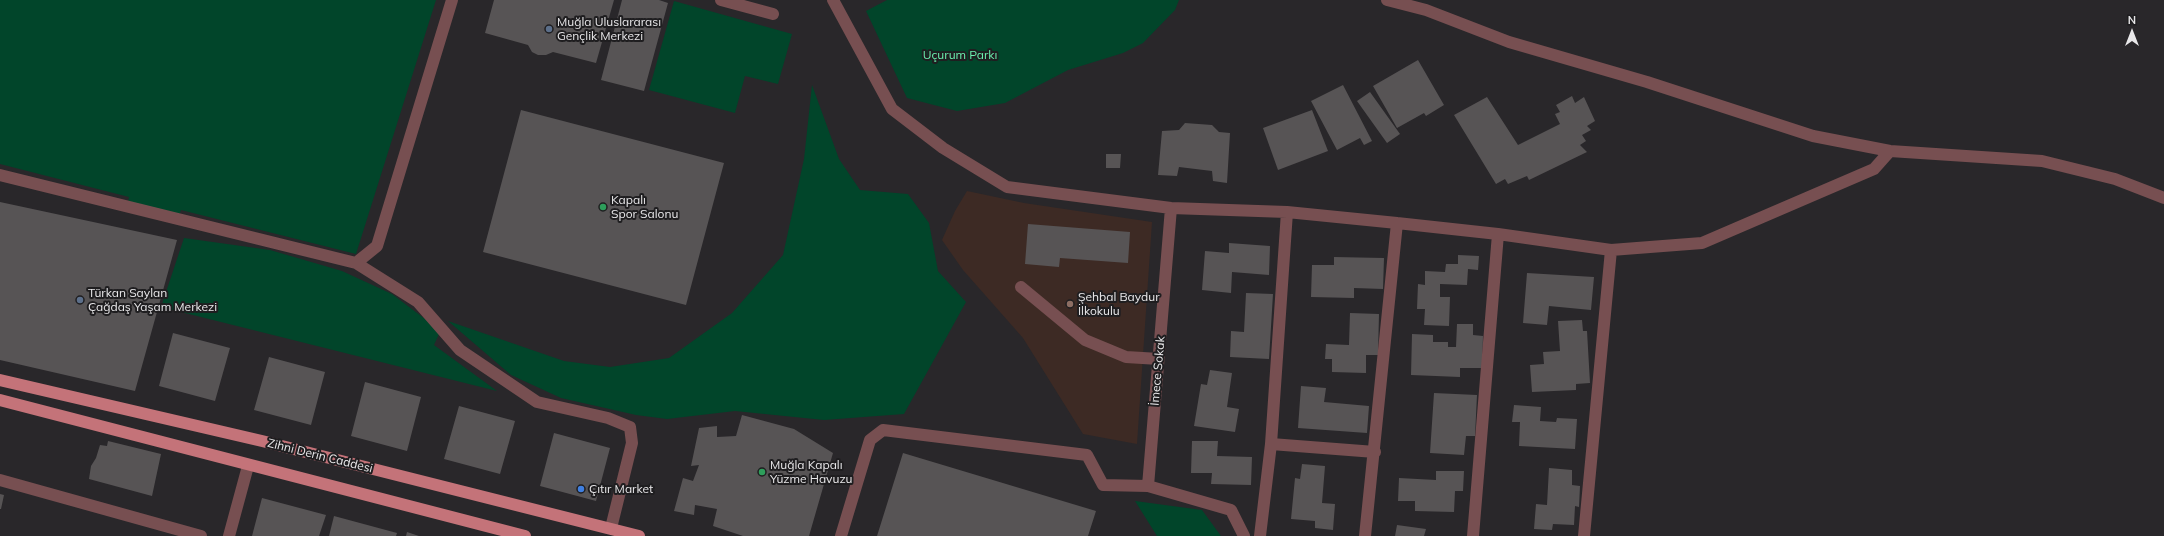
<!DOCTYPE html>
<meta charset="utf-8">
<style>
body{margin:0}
#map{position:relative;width:2164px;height:536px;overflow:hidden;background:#29272a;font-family:Mulish,sans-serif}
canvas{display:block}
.north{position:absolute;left:2112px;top:12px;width:40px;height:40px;-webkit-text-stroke:3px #1f1e20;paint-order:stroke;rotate:0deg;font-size:11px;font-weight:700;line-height:16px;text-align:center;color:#e9e8ea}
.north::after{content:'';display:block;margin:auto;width:14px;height:18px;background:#e9e8ea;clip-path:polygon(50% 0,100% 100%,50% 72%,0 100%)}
</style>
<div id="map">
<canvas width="2164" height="536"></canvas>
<div class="north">N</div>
</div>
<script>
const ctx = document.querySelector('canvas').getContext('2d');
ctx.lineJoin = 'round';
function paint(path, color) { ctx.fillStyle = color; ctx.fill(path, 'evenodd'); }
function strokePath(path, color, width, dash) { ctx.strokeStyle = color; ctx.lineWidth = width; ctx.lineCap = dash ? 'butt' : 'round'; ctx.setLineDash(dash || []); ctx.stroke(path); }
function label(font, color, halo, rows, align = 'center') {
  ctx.font = font + ' Mulish,sans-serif'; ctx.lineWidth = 4; ctx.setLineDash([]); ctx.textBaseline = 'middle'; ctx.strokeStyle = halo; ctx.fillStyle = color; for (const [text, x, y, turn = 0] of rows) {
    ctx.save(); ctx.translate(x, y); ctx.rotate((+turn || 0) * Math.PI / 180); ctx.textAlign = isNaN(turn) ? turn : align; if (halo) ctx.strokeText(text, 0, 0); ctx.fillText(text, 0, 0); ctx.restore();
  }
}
paint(new Path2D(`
 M 967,191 L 1024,203 L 1152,222 L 1137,444 L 1083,434 L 1023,338 L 963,270 L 942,240 L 955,211 Z`), '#3d2a24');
paint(new Path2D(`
 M 0,0 L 436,0 L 356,254 L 181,210 L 179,216 L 128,202 L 129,197 L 0,164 Z
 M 887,0 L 1179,0 L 1175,10 L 1143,43 L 1123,53 L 1068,70 L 1005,103 L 957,111 L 907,98 L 866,11 Z
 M 674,1 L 792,34 L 778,84 L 745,76 L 735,113 L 649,90 Z
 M 812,85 L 839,159 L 860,190 L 908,194 L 929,223 L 938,271 L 966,302 L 904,414 L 824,420 L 735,411 L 667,419 L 636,415 L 561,398 L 511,375 L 448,321 L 564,361 L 610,367 L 669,358 L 732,313 L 783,255 L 804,159 Z
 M 184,238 L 270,250 L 342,271 L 392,294 L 425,319 L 439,334 L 434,345 L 497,391 L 161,307 Z
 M 1135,501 L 1202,510 L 1221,536 L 1157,536 Z`), '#01452a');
paint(new Path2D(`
 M 494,0 L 614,0 L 596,63 L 553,52 L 546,55 L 538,55 L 532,52 L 528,45 L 485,33 Z
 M 622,0 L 659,0 L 668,3 L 644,91 L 601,80 Z
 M 1418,60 L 1444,105 L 1426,116 L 1424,113 L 1397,128 L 1373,86 Z
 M 1343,85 L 1372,141 L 1364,145 L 1360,138 L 1337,150 L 1311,101 Z
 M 1370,92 L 1400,134 L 1387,143 L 1357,101 Z
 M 1572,96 L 1575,103 L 1584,97 L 1595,121 L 1587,126 L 1591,130 L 1582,135 L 1586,141 L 1580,145 L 1587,152 L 1529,180 L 1527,176 L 1508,184 L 1505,179 L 1496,184 L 1454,115 L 1487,97 L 1518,145 L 1560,124 L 1555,114 L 1560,112 L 1556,105 Z
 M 521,110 L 724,163 L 686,305 L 483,252 Z
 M 1312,110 L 1328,151 L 1278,170 L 1263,128 Z
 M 1185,123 L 1212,125 L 1219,132 L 1230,133 L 1227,183 L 1213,181 L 1212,171 L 1179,167 L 1177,176 L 1158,175 L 1162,131 L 1179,130 Z
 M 1106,154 L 1121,154 L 1120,168 L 1106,168 Z
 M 0,202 L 177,240 L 135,391 L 0,360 Z
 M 1028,224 L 1130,232 L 1128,263 L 1060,258 L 1059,267 L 1025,264 Z
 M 1229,243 L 1270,246 L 1269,275 L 1232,272 L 1231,293 L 1202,290 L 1205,251 L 1229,253 Z
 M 1458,255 L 1479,256 L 1478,270 L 1468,269 L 1467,285 L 1440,284 L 1440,297 L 1450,297 L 1449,326 L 1424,325 L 1425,309 L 1417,309 L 1418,284 L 1425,285 L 1425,271 L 1445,272 L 1446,264 L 1458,264 Z
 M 1334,257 L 1384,258 L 1383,289 L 1354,288 L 1354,298 L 1311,297 L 1312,265 L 1334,265 Z
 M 1527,273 L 1594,277 L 1591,310 L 1549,306 L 1547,325 L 1523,323 Z
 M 1246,293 L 1273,294 L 1269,359 L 1230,357 L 1231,331 L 1244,332 Z
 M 1350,313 L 1379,314 L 1378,355 L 1366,355 L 1366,373 L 1332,372 L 1332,359 L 1325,359 L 1326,344 L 1349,345 Z
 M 1582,320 L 1583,331 L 1587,331 L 1590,383 L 1576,384 L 1576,390 L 1532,392 L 1530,365 L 1544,364 L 1543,352 L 1560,351 L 1558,321 Z
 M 1457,324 L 1473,324 L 1473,335 L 1483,336 L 1482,368 L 1460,368 L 1460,377 L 1411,375 L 1412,334 L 1433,335 L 1433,342 L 1448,342 L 1448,347 L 1456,347 Z
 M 173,333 L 230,348 L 215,401 L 159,386 Z
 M 269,357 L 325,372 L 311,425 L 254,410 Z
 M 1210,370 L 1232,373 L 1227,407 L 1239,409 L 1235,432 L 1194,426 L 1201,384 L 1207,385 Z
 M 365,382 L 421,397 L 407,451 L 351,436 Z
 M 1301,386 L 1326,388 L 1324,402 L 1369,406 L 1367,433 L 1298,428 Z
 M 1434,393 L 1477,395 L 1475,436 L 1466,436 L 1464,455 L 1430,453 Z
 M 1514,405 L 1541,407 L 1540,421 L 1556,422 L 1557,418 L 1577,419 L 1575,449 L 1519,446 L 1520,422 L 1512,422 Z
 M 459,406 L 515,421 L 500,474 L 444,459 Z
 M 742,415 L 794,429 L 833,453 L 809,536 L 743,536 L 713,526 L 717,509 L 695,505 L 694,515 L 674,511 L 683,478 L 693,481 L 699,465 L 691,466 L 699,428 L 717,426 L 717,437 L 736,436 Z
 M 554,433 L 610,448 L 596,501 L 540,486 Z
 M 108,441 L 161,454 L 152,496 L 89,479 L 91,466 L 96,458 L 100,445 L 107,446 Z
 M 1192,441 L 1218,441 L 1217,456 L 1252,457 L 1251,485 L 1211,484 L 1212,473 L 1191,473 Z
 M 903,453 L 1096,511 L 1088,536 L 877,536 Z
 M 1302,464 L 1325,466 L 1322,503 L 1335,504 L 1333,530 L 1315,528 L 1315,521 L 1291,519 L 1295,478 L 1300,479 Z
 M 1549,468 L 1572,470 L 1572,485 L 1580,486 L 1579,507 L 1575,506 L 1574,525 L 1553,524 L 1552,530 L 1534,529 L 1536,504 L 1547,505 Z
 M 1436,471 L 1464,471 L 1463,491 L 1455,491 L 1454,512 L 1415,511 L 1415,501 L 1398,501 L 1399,478 L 1436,480 Z
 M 0,494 L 4,495 L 1,509 L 0,509 Z
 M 262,498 L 326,515 L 319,536 L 252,536 Z
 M 334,516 L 397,533 L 396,536 L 329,536 Z
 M 1397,525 L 1426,529 L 1424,536 L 1395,536 Z
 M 407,532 L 419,536 L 406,536 Z`), '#575455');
strokePath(new Path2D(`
 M 721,0 L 773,14
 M 833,0 L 892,109 L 943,148 L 1007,187 L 1171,208 L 1287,212 L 1397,223 L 1498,234 L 1611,250 L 1702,243 L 1874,169 L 1890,151
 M 1387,0 L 1426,10 L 1509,42 L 1647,82 L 1813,136 L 1890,151 L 2042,161 L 2115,179 L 2164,198
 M 0,175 L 356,263 L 418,302 L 460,350 L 537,402 L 608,418 L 630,427 L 632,443 L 611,528
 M 356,263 L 377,246 L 452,0
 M 1021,287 L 1085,340 L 1126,357 L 1159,359
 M 1271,444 L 1375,452
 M 0,480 L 201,536
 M 1148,486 L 1171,208
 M 229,536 L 248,466
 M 841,536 L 870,440 L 883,430 L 1087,455 L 1103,485 L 1148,486 L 1231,510 L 1244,536
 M 1260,536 L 1271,444 L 1287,212
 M 1365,536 L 1397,223
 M 1473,536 L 1498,234
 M 1584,536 L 1611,250`), '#774f51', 12);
strokePath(new Path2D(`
 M 0,380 L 262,441 L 639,536
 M 0,400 L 525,536`), '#c47379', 12);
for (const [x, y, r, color] of [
 [549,29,4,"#5c6f8a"],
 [603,207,4,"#2e9e5b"],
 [80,300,4,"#5c6f8a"],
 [1070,304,4,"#8d6e63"],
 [762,472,4,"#2e9e5b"],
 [581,489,4,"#3f7fe0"]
]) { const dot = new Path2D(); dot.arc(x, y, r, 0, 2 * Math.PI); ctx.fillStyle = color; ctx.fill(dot); strokePath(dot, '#1f1e20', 1.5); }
label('12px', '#e9e8ea', '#1f1e20', [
 ["Muğla Uluslararası",557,22],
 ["Gençlik Merkezi",557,36],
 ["Kapalı",611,200],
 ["Spor Salonu",611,214],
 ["Türkan Saylan",88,293],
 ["Çağdaş Yaşam Merkezi",88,307],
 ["Şehbal Baydur",1078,297],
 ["İlkokulu",1078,311],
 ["Muğla Kapalı",770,465],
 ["Yüzme Havuzu",770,479],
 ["Çıtır Market",589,489]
], 'left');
label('12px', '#6bf0af', '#1f1e20', [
 ["Uçurum Parkı",960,55]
]);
label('12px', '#e9e8ea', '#1f1e20', [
 ["İmece Sokak",1158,371,-85],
 ["Zihni Derin Caddesi",320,456,14]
]);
</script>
